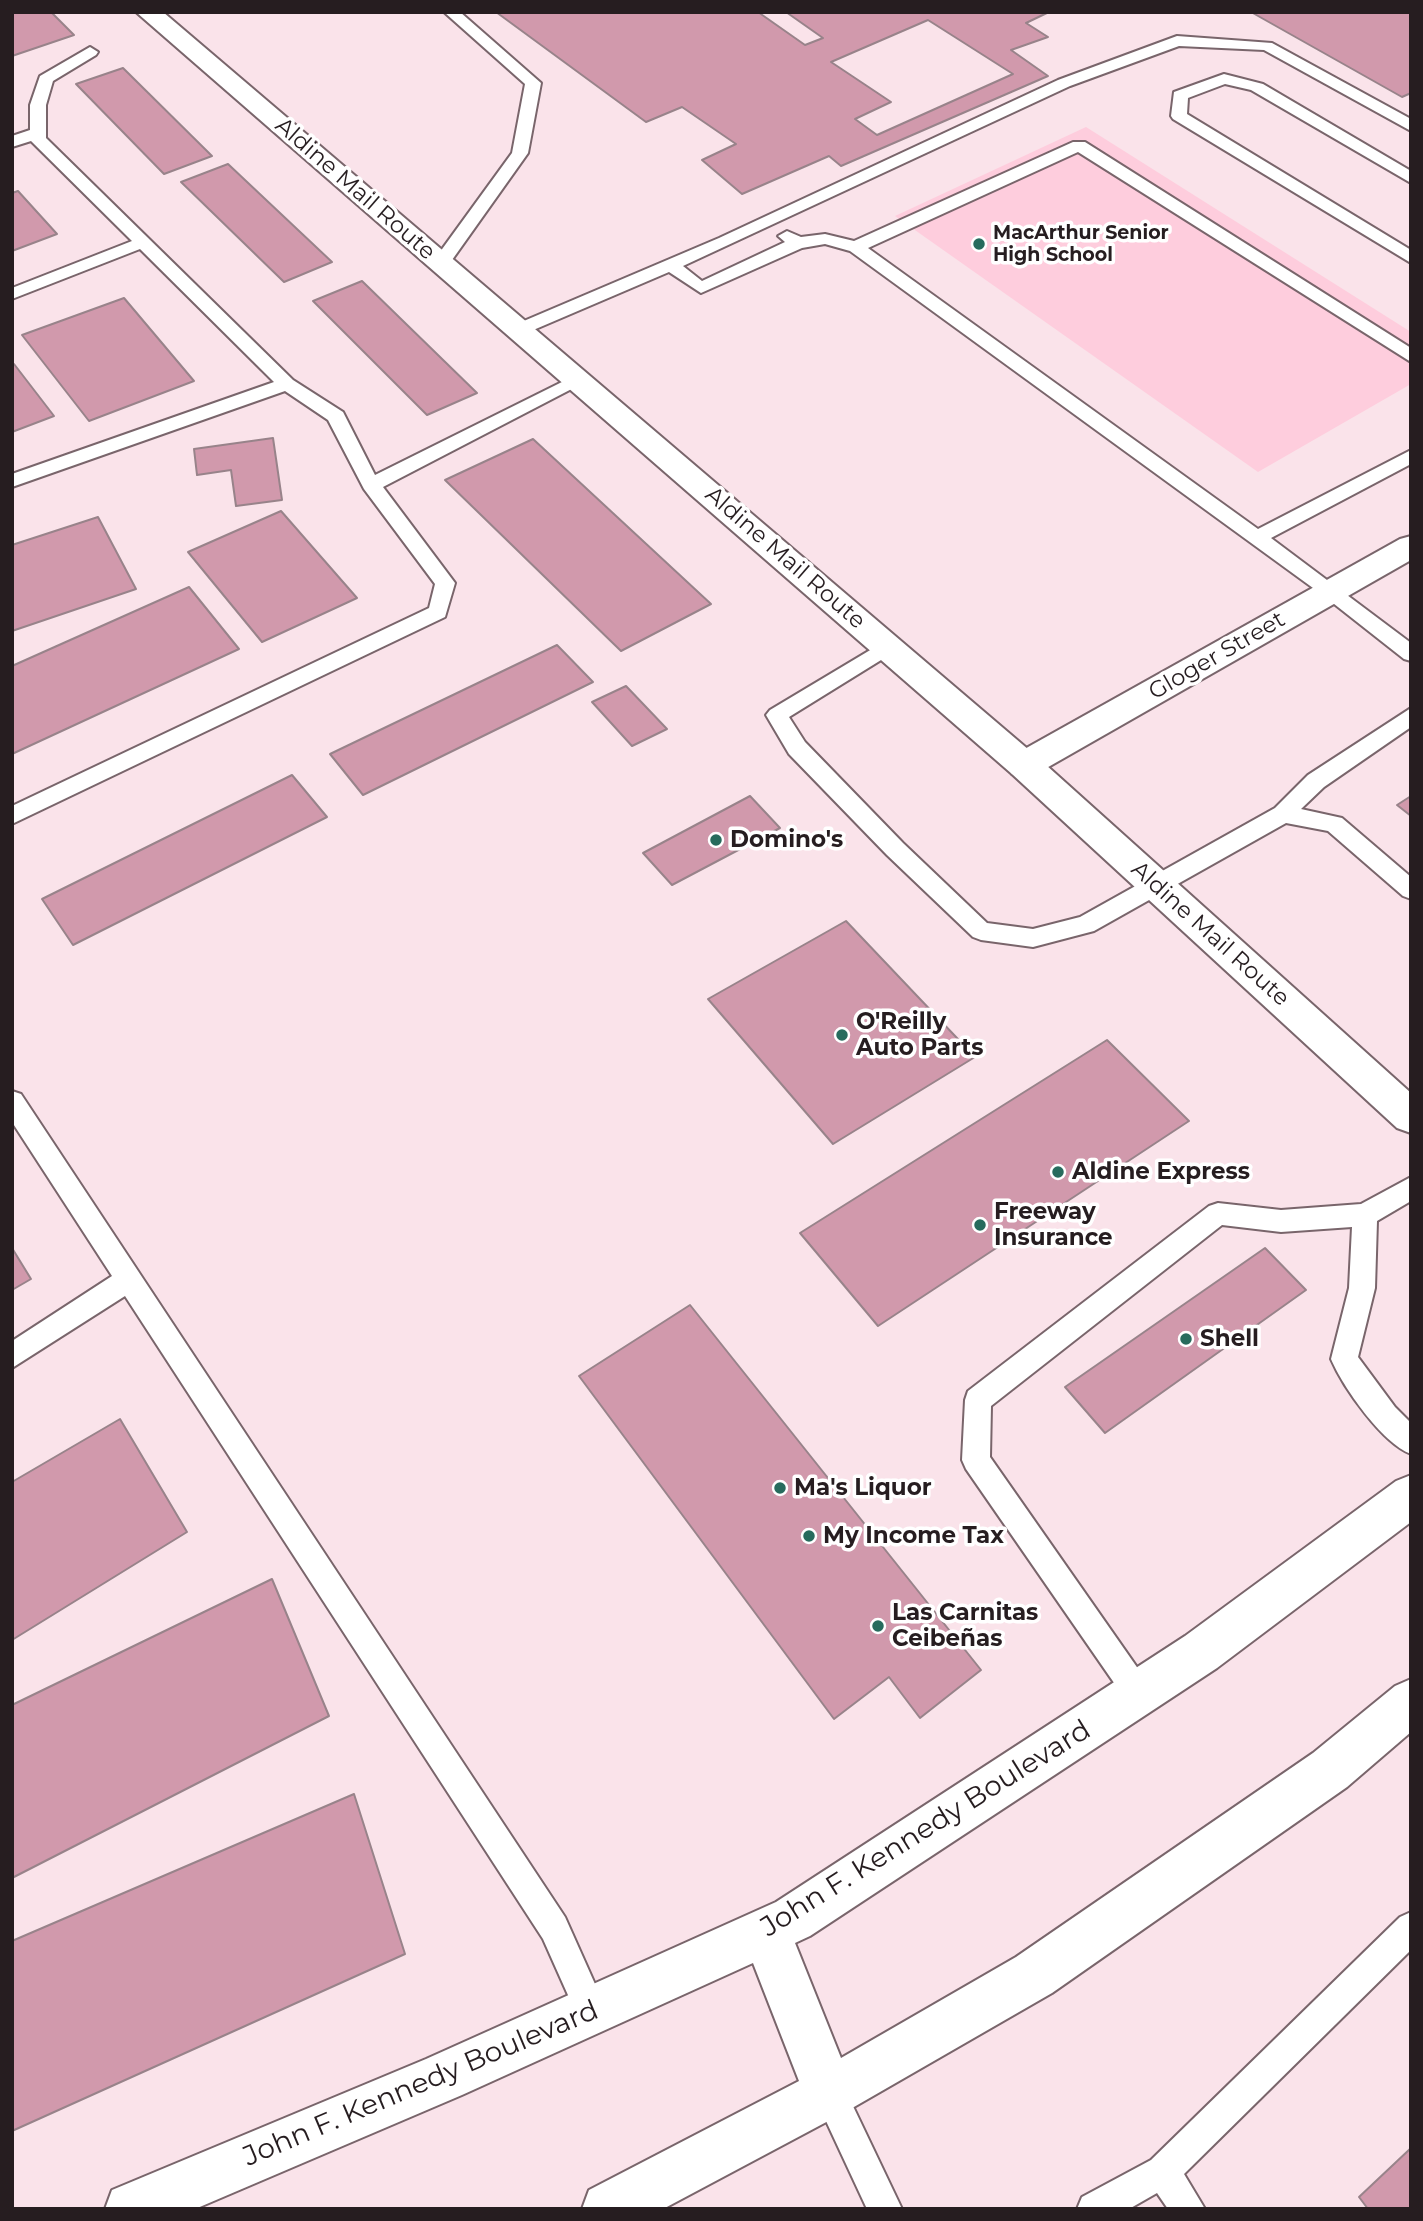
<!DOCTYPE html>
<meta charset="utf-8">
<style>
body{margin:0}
#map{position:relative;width:1423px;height:2221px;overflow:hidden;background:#fae3ea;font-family:Montserrat,sans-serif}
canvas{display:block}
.frame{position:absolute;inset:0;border:14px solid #261d20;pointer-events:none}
</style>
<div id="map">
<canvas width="1423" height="2221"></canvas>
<div class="frame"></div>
</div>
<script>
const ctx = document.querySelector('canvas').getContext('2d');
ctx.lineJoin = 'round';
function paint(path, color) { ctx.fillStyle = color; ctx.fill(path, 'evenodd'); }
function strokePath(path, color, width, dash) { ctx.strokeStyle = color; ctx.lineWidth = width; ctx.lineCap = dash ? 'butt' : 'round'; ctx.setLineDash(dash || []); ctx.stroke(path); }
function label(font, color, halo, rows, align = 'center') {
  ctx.font = font + ' Montserrat,sans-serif'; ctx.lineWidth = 7; ctx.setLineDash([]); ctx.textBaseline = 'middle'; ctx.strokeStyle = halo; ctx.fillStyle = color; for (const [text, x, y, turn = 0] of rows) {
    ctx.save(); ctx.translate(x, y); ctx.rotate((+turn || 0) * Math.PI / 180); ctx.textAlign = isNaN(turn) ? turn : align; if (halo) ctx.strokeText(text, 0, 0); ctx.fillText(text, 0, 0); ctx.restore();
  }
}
paint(new Path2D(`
 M 1086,127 L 1411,332 L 1411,384 L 1258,472 L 895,216 Z`), '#fecddd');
const building = new Path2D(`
 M 12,12 L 51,12 L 74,35 L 12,56 Z
 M 496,12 L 758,12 L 805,45 L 823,38 L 786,12 L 1049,12 L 1026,23 L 1048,37 L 1011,50 L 1048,76 L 841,166 L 829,156 L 742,194 L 702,160 L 736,144 L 682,107 L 646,122 ZM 928,20 L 1013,74 L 877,135 L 855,119 L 891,102 L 831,62 Z
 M 1251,12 L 1411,12 L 1411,93 L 1402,97 Z
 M 123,68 L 212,156 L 164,174 L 76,84 Z
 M 228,164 L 332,262 L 284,282 L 181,182 Z
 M 18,191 L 57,234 L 12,251 L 12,193 Z
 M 362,281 L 477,393 L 427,415 L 313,301 Z
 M 124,298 L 194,381 L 89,421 L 22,335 Z
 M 14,364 L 54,416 L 12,432 L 12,365 Z
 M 273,438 L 282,500 L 236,506 L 231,470 L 197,475 L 194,449 Z
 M 533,439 L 711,604 L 621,651 L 445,480 Z
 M 281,511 L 357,598 L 262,642 L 188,552 Z
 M 98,517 L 136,589 L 12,631 L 12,545 Z
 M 189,587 L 239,649 L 12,754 L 12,666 Z
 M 557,645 L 593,682 L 363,795 L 330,754 Z
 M 626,686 L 667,729 L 632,746 L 592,702 Z
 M 292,775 L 327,817 L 73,945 L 42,899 Z
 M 750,796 L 780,828 L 672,885 L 643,853 Z
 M 1411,796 L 1411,816 L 1397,805 Z
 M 846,921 L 975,1057 L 833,1144 L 708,999 Z
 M 1107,1040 L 1189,1121 L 878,1326 L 800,1233 Z
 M 12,1248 L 31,1279 L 12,1290 Z
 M 1265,1248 L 1306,1290 L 1105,1433 L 1065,1387 Z
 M 690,1305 L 981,1670 L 920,1718 L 889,1677 L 834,1719 L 579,1376 Z
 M 120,1419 L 187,1532 L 12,1640 L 12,1482 Z
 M 272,1579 L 329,1716 L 12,1878 L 12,1705 Z
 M 354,1794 L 405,1954 L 12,2131 L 12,1941 Z
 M 1411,2148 L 1411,2209 L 1368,2209 L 1359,2197 Z`);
paint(building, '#d199ac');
strokePath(building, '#98838a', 2);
const lane = new Path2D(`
 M 444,12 L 460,12 L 541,83 L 528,153 L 447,267 L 441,268 L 432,263 L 512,153 L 525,84 Z
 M 1177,36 L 1272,43 L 1411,119 L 1411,131 L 1264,50 L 1179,46 L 1070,86 L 683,266 L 702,281 L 785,242 L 778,236 L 787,231 L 801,237 L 825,234 L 854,241 L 1073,142 L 1085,142 L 1411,348 L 1411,362 L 1078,152 L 868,248 L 1258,529 L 1411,450 L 1411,464 L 1271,538 L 1411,643 L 1411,661 L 1404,659 L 1324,596 L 850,251 L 825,244 L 802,248 L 701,293 L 669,272 L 524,334 L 512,334 L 509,330 L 512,326 L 719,238 L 1058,80 Z
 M 90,47 L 98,52 L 96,55 L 53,81 L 46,105 L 46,138 L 293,380 L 343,412 L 375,475 L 572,377 L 584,377 L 587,381 L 383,487 L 455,583 L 445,617 L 14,823 L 12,806 L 429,608 L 435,584 L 364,489 L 328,420 L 285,391 L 12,487 L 12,474 L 274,382 L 140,249 L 12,299 L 12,288 L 132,241 L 31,141 L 12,147 L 12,136 L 30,130 L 30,105 L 40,76 Z
 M 1224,74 L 1263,84 L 1411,171 L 1411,183 L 1251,90 L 1225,84 L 1188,98 L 1187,114 L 1411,250 L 1411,263 L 1173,119 L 1171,116 L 1174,92 Z
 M 887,640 L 894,642 L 897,647 L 894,652 L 789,717 L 805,742 L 903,843 L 987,923 L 1033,929 L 1080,917 L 1275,808 L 1308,775 L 1411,708 L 1411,727 L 1324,787 L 1301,809 L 1342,818 L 1411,877 L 1411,899 L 1403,896 L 1328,831 L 1286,823 L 1094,931 L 1033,947 L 981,940 L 973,937 L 887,855 L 789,754 L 766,715 L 770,710 Z
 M 12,1091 L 21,1094 L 565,1917 L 607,2011 L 602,2022 L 591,2027 L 580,2022 L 543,1939 L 125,1296 L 12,1368 L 12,1341 L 112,1276 L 12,1122 Z
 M 1411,1177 L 1411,1201 L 1377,1221 L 1375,1288 L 1358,1357 L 1395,1407 L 1411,1423 L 1411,1454 C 1382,1443 1343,1387 1331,1359 L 1349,1288 L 1352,1227 L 1281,1232 L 1222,1225 L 991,1406 L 990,1457 L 1148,1683 L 1153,1693 L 1148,1703 L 1138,1708 L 1128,1703 L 966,1469 L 962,1460 L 965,1400 L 968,1391 L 1209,1206 L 1218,1203 L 1281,1210 L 1361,1204 Z
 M 1411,1912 L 1411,1950 L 1184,2174 L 1205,2209 L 1168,2209 L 1157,2193 L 1129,2209 L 1077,2209 L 1082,2197 L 1151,2160 L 1400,1917 Z
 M 829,2077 L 841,2081 L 902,2209 L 867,2209 L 813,2093 L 817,2081 Z`);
const street = new Path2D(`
 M 1411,536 L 1411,560 L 1036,774 L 1024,778 L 1012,774 L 1007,765 L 1012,756 L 1400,539 Z`);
const secondary = new Path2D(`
 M 136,12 L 163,12 L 1036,756 L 1411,1093 L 1411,1133 L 1397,1128 L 1012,774 Z
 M 1411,1475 L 1411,1522 L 1217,1668 L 810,1936 L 795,1943 L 841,2058 L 1016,1957 L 1313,1753 L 1395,1686 L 1411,1679 L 1411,1732 L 1347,1787 L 1052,1993 L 847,2111 L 663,2209 L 582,2209 L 589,2190 L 799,2081 L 753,1963 L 462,2095 L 195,2209 L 105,2209 L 112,2190 L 426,2059 L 776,1902 L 1185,1636 L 1396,1481 Z`);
strokePath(lane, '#79656b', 4);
strokePath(street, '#79656b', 4);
strokePath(secondary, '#79656b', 4);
paint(lane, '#fff');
paint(street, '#fff');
paint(secondary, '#fff');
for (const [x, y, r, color] of [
 [979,244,7,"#276b5d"],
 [716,840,7,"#276b5d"],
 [842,1035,7,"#276b5d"],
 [1058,1172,7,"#276b5d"],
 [980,1225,7,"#276b5d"],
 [1186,1339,7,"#276b5d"],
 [780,1488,7,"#276b5d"],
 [809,1536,7,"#276b5d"],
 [878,1626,7,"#276b5d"]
]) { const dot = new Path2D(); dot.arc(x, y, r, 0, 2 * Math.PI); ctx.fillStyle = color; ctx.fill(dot); strokePath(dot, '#fff', 2.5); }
label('bold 19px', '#261d20', '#fff', [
 ["MacArthur Senior",993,233],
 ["High School",993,255]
], 'left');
label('23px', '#261d20', '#fff', [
 ["Aldine Mail Route",355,189,41],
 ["Aldine Mail Route",785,558,41],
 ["Gloger Street",1217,656,-30],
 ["Aldine Mail Route",1210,934,42]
]);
label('bold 23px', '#261d20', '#fff', [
 ["Domino's",730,840],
 ["O'Reilly",856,1022],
 ["Auto Parts",856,1048],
 ["Aldine Express",1072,1172],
 ["Freeway",994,1212],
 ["Insurance",994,1238],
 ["Shell",1200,1339],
 ["Ma's Liquor",794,1488],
 ["My Income Tax",823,1536],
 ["Las Carnitas",892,1613],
 ["Ceibeñas",892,1639]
], 'left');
label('28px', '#261d20', '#fff', [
 ["John F. Kennedy Boulevard",926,1829,-32],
 ["John F. Kennedy Boulevard",421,2084,-23]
]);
</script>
